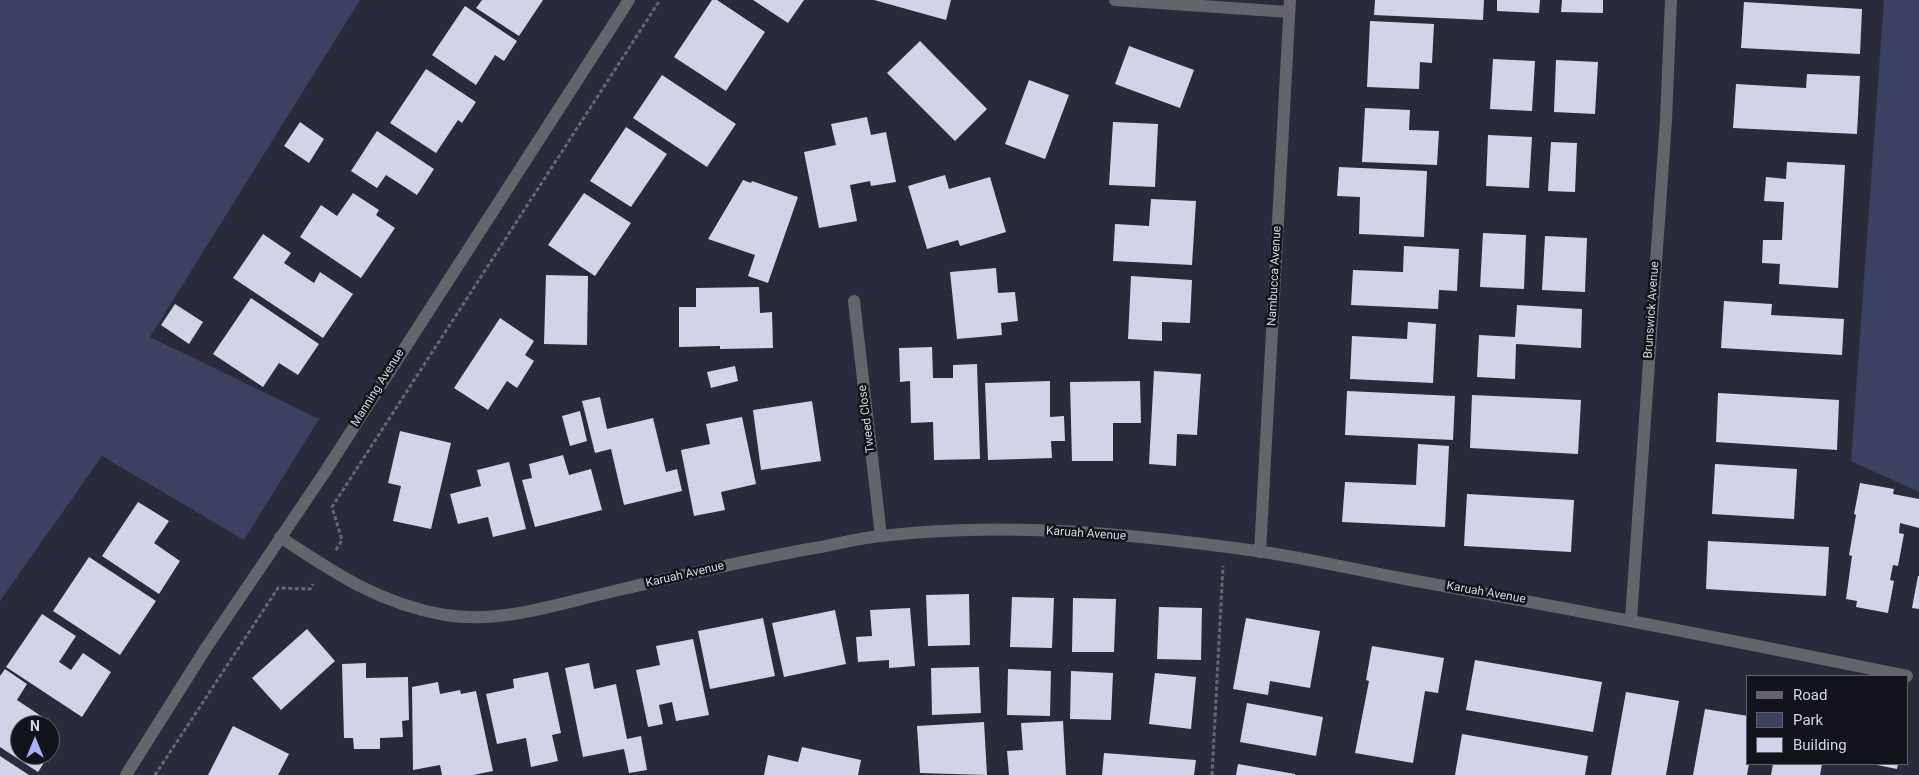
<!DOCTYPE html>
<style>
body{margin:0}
#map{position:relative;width:1919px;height:775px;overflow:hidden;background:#292b3a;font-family:Roboto,sans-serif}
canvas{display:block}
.legend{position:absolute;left:1746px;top:675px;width:162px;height:90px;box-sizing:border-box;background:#13141b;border:1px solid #606169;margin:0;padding:6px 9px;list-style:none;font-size:15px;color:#d3d5df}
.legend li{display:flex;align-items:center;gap:10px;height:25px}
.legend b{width:25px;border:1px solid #606169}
.north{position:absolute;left:10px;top:715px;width:50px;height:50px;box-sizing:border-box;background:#13141b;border:1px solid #606169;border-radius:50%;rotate:0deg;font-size:14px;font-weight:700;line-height:20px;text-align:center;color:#d3d5df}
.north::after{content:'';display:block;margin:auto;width:18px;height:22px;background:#a7b1fc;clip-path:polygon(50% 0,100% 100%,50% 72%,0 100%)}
</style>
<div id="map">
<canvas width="1919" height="775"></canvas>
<ul class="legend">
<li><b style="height:6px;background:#63646c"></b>Road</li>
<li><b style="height:14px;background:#3d4161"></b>Park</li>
<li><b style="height:14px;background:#d1d4e8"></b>Building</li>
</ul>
<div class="north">N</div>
</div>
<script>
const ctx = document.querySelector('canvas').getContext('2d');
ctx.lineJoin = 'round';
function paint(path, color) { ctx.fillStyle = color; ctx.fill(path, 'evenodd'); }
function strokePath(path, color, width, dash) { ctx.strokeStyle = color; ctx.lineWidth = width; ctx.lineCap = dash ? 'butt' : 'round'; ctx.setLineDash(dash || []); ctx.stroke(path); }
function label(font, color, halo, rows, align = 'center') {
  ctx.font = font + ' Roboto,sans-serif'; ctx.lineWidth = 5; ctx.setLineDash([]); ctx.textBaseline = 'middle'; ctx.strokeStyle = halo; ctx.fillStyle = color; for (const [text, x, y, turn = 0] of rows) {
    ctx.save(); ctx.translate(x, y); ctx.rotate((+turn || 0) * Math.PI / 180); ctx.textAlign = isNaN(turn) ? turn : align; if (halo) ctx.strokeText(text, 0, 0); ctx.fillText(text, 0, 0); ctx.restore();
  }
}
paint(new Path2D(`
 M 0,0 L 360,0 L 150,337 L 319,419 L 244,540 L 102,456 L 0,601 Z
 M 1884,0 L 1919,0 L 1919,492 L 1851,461 Z`), '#3d4161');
paint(new Path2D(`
 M 482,0 L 543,0 L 519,36 L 476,8 Z
 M 712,0 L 717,0 L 765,32 L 726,91 L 674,57 Z
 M 753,0 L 804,0 L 788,23 Z
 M 874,0 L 951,0 L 946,20 Z
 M 1375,0 L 1484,0 L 1483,20 L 1374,15 Z
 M 1497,0 L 1540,0 L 1539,13 L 1497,11 Z
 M 1562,0 L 1603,0 L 1603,13 L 1561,12 Z
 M 1744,2 L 1862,9 L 1860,54 L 1741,48 Z
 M 465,6 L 517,41 L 504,61 L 495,55 L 476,85 L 432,55 Z
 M 1370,21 L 1434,24 L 1432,63 L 1420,62 L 1419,89 L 1367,87 Z
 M 920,41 L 987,109 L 955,141 L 887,73 Z
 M 1129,46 L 1194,70 L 1180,108 L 1115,84 Z
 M 1493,59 L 1535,61 L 1532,111 L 1490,109 Z
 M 1556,60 L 1598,62 L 1595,114 L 1554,112 Z
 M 426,69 L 476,102 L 462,123 L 458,120 L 436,153 L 390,123 Z
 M 1807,74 L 1860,76 L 1857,134 L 1733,128 L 1736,84 L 1806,88 Z
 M 662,75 L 736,124 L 707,167 L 633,118 Z
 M 1029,80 L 1069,95 L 1045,159 L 1005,144 Z
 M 1365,108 L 1410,110 L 1409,130 L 1439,131 L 1437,165 L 1362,162 Z
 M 867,117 L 871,135 L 886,132 L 896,182 L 871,186 L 870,181 L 850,185 L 857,221 L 819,228 L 804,152 L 836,145 L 831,124 Z
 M 300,122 L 324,139 L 309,163 L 284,146 Z
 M 1113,122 L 1158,124 L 1155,187 L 1109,185 Z
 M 626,127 L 667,154 L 631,207 L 590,181 Z
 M 377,131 L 434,169 L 417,195 L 386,175 L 377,188 L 351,171 Z
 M 1488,135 L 1532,137 L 1529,188 L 1486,186 Z
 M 1551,142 L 1577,143 L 1575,192 L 1548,191 Z
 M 1787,162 L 1845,165 L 1838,288 L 1779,284 L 1780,264 L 1762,263 L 1763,240 L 1782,240 L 1784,202 L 1764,201 L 1766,177 L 1786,179 Z
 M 1339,167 L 1427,171 L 1424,237 L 1359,234 L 1360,197 L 1337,196 Z
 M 945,175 L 949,189 L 990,177 L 1006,232 L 960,246 L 958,240 L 927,249 L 908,186 Z
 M 743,180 L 751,183 L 752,181 L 798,197 L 768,283 L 748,276 L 755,255 L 708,239 Z
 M 353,193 L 379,210 L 376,215 L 395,228 L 361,278 L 300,237 L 321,205 L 337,216 Z
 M 584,193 L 631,223 L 595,276 L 548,245 Z
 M 1151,199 L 1196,201 L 1192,265 L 1113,261 L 1115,224 L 1149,226 Z
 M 1483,233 L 1526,235 L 1524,289 L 1480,287 Z
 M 263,234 L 291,253 L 284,263 L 314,283 L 320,272 L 353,294 L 323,338 L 233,278 Z
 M 1545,236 L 1587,238 L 1585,292 L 1542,290 Z
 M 1404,246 L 1459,249 L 1457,291 L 1439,290 L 1438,309 L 1351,305 L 1353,270 L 1403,272 Z
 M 996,268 L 998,293 L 1015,292 L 1018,321 L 1001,323 L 1002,335 L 957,339 L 950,272 Z
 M 546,275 L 588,276 L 587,345 L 544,344 Z
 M 1131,276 L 1192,280 L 1190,323 L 1162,322 L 1162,341 L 1128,339 Z
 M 759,287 L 760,313 L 772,312 L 773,348 L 720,349 L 720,346 L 679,347 L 679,307 L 696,307 L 696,288 Z
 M 251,298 L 319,344 L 298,375 L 279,363 L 263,387 L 213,354 Z
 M 1724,301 L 1772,304 L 1771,315 L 1844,319 L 1842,355 L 1721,348 Z
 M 175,304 L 203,322 L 189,344 L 161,325 Z
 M 1517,305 L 1582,309 L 1581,348 L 1516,344 L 1515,379 L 1477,377 L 1479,335 L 1515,337 Z
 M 500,318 L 534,341 L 525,355 L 534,361 L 517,388 L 507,381 L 488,410 L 454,388 Z
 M 1408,322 L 1436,324 L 1433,383 L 1350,379 L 1352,336 L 1407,339 Z
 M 932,347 L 933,378 L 953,378 L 953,365 L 977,364 L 980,459 L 934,460 L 933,422 L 911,423 L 910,381 L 900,382 L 899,348 Z
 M 735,366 L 738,381 L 711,388 L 707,372 Z
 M 1154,371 L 1201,374 L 1197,435 L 1177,434 L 1176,466 L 1149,464 Z
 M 1050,381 L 1050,417 L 1064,416 L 1065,441 L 1051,441 L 1052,458 L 988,460 L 985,383 Z
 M 1140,381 L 1141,423 L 1113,423 L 1113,461 L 1072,461 L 1070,382 Z
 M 1347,391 L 1455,396 L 1453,440 L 1345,435 Z
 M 1718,393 L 1839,400 L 1837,450 L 1716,442 Z
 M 1472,395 L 1581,400 L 1578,454 L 1470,448 Z
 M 600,397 L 607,429 L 653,418 L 666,472 L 677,469 L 682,491 L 624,505 L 611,449 L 595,453 L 582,401 Z
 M 812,401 L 821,461 L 761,470 L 753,410 Z
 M 580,411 L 587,441 L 570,446 L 562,416 Z
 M 742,417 L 756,484 L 721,492 L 725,510 L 694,516 L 681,450 L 710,444 L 706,424 Z
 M 400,431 L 451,443 L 431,529 L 393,521 L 401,486 L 388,483 Z
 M 1418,444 L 1449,446 L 1445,527 L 1342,522 L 1345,482 L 1416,485 Z
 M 563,455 L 569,475 L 591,469 L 602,510 L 535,527 L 522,480 L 532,478 L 529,464 Z
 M 509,462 L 526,529 L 493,537 L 488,517 L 458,524 L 450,494 L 481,486 L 477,470 Z
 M 1715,464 L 1797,469 L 1794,519 L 1712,514 Z
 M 1860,483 L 1894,489 L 1893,494 L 1919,499 L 1919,528 L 1900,523 L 1899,533 L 1904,534 L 1898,566 L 1893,565 L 1890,580 L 1894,581 L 1888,613 L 1856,607 L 1857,601 L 1846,599 L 1852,556 L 1849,555 L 1856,515 L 1854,514 Z
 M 1467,494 L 1574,500 L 1571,552 L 1464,546 Z
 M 138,502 L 169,521 L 154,543 L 180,561 L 159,594 L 102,556 Z
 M 1708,541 L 1829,547 L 1826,596 L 1706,589 Z
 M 89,557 L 156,601 L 120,655 L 53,611 Z
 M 1918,576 L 1919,576 L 1919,609 L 1912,608 Z
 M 969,594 L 970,645 L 928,646 L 926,595 Z
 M 1012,597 L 1054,598 L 1052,648 L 1010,647 Z
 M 1073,598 L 1116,599 L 1114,652 L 1072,652 Z
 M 1159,607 L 1202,608 L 1201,660 L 1157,659 Z
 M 910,608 L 915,666 L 889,668 L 889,660 L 858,662 L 856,637 L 872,636 L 870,610 Z
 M 835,610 L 846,664 L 784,677 L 772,623 Z
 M 42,614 L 76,636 L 59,662 L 71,670 L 83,653 L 111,672 L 82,717 L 6,667 Z
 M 763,618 L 775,676 L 710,689 L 698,631 Z
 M 1246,618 L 1320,631 L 1310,688 L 1270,681 L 1268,695 L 1233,689 Z
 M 307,629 L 335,661 L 281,710 L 252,678 Z
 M 693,639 L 709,715 L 676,721 L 672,702 L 659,705 L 663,724 L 648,727 L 636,670 L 660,665 L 656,646 Z
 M 1372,646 L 1444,658 L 1438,693 L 1425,691 L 1413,763 L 1355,753 L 1369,681 L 1366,680 Z
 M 1475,660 L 1602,682 L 1593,732 L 1466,710 Z
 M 366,663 L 366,678 L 408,677 L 409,720 L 402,721 L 403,737 L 380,738 L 380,749 L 354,749 L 353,738 L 344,738 L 342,664 Z
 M 589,663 L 594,689 L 616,684 L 627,739 L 641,736 L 647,770 L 629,773 L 624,749 L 583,757 L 565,668 Z
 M 979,667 L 981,713 L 932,715 L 931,668 Z
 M 5,669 L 27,684 L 17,700 L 53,724 L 50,728 L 50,725 L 20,725 L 20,755 L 49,755 L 38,772 L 0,747 L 0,676 Z
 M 1008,669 L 1051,671 L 1050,716 L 1007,715 Z
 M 1071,671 L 1113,673 L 1111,720 L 1070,719 Z
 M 548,672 L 561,733 L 552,735 L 558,761 L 531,767 L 526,738 L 497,744 L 486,694 L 514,688 L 513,679 Z
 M 1155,673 L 1196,677 L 1191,729 L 1149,724 Z
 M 438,682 L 440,694 L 460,690 L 461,694 L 476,691 L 493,771 L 473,775 L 442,775 L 440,765 L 413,770 L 412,687 Z
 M 1626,692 L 1679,701 L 1666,775 L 1611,775 Z
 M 1247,703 L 1323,717 L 1316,756 L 1240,742 Z
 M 1705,709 L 1748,716 L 1749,764 L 1747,775 L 1693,775 Z
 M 1063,721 L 1066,775 L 1009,775 L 1007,751 L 1023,750 L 1021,723 Z
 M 984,722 L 987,775 L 920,773 L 917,726 Z
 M 233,726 L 289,754 L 278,775 L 208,775 Z
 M 1462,734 L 1588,756 L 1585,775 L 1455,775 Z
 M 50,737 L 58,742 L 50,754 Z
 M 802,747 L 861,760 L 858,775 L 764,775 L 768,755 L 798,762 Z
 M 1104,753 L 1196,760 L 1194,775 L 1102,775 Z
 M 0,756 L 29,775 L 0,775 Z
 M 1238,764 L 1295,774 L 1295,775 L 1236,775 Z
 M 1773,764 L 1822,764 L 1820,775 L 1771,775 Z
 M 1872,764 L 1898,764 L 1897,769 Z`), '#d1d4e8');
strokePath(new Path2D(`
 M 336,550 L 342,540 L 332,507 L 660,0
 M 155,775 L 278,588 L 310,589 L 313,584
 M 1212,775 L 1223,566`), '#656774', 3, [4, 2.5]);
strokePath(new Path2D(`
 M 1115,0 L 1289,12
 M 854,301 L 881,536
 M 280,537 C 334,573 380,604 445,615 C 501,624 557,604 610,592 C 678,576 746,560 815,548 C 837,544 859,538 881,536 C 1005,521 1134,534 1257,551 C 1306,558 1356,570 1405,579 C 1573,609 1740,642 1907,676
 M 1260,552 L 1290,0
 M 1631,619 L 1666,120 L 1671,0
 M 126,775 L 206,648 L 323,475 L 629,0`), '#63646c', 12);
label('12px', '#d3d5df', '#13141b', [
 ["Nambucca Avenue",1275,276,-87],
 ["Brunswick Avenue",1652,310,-86],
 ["Manning Avenue",378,388,-58],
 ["Tweed Close",867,419,-97],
 ["Karuah Avenue",1086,534,4],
 ["Karuah Avenue",685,575,-13],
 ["Karuah Avenue",1486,593,10]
]);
</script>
